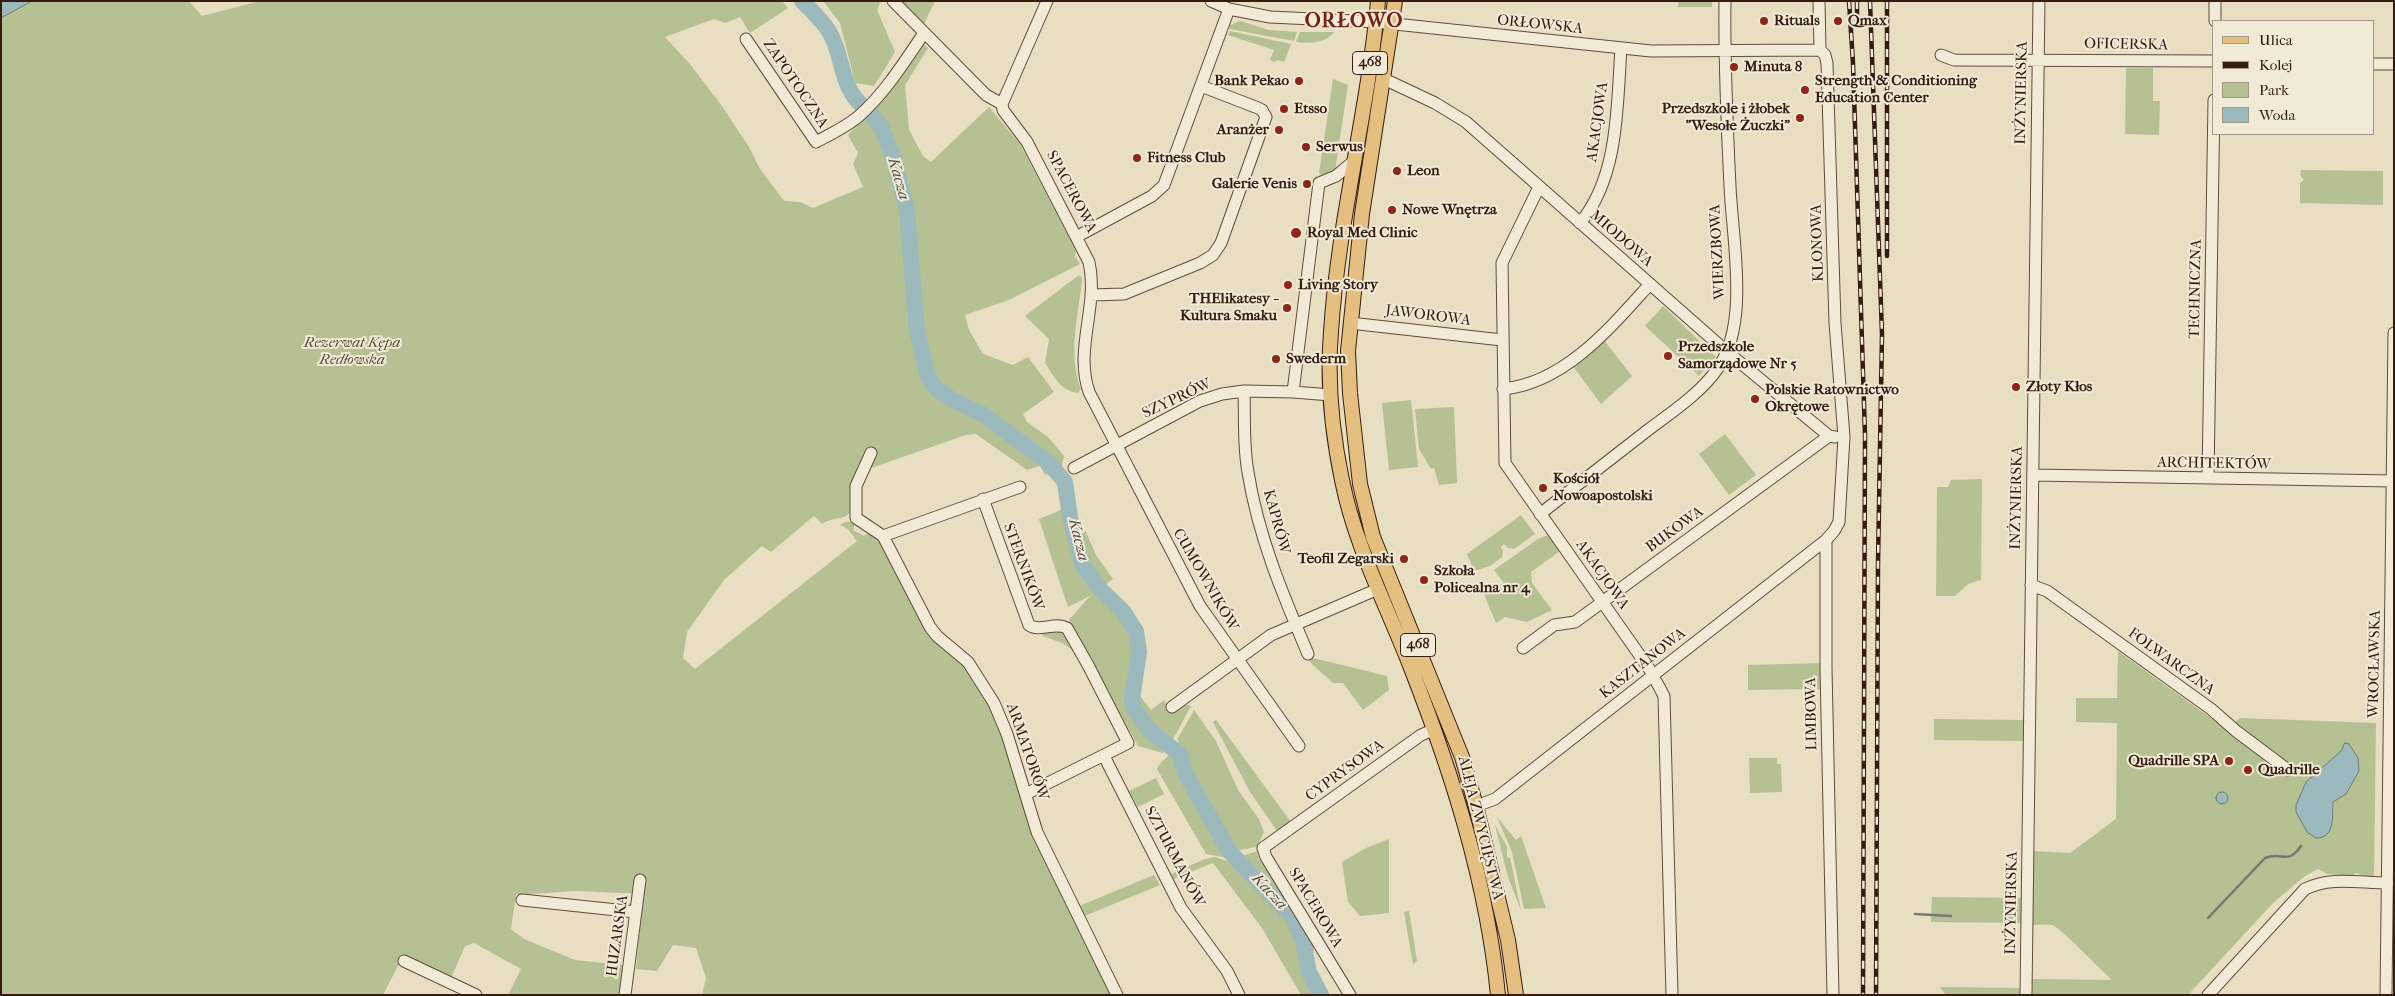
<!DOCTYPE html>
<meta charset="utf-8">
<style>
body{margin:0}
#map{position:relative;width:2395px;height:996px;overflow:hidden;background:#e8dec1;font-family:"IM FELL French Canon",serif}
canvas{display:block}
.frame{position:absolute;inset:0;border:2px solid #361c10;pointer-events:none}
.legend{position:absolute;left:2212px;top:20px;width:162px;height:115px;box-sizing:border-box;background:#f0ead7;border:1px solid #a69887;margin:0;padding:6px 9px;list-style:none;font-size:15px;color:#361c10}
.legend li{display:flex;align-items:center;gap:10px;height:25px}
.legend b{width:25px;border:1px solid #a69887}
</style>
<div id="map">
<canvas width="2395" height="996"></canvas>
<div class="frame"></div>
<ul class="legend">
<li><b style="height:6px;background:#e4bf80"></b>Ulica</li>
<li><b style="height:6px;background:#361c10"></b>Kolej</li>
<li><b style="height:14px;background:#b5c193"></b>Park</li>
<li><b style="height:14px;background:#9cb9bd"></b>Woda</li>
</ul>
</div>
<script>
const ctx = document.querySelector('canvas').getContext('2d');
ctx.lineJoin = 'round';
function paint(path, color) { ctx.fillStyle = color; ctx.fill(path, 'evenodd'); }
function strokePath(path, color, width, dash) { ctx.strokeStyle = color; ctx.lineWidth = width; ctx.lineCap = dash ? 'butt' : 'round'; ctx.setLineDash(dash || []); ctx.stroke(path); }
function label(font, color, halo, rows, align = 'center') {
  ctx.font = font + ' "IM FELL French Canon",serif'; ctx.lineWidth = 4; ctx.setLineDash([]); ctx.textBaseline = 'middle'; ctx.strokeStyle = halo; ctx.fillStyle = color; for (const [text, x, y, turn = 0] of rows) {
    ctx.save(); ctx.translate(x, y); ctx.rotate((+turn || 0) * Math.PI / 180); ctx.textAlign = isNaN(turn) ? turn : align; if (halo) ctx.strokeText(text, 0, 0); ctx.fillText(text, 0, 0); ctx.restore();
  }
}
paint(new Path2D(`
 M 1,1 L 189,1 L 202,16 L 260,1 L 782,1 L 788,8 L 750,33 L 740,17 L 725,23 L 714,19 L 665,37 L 689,63 L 722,106 L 749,147 L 760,169 L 784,201 L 800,202 L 813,208 L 863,187 L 853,164 L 858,153 L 848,135 L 923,43 L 928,48 L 905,85 L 909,130 L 923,156 L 931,162 L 989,107 L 1020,144 L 1076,251 L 1075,256 L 1080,264 L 1009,300 L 965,315 L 969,330 L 983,354 L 1013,365 L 1028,357 L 1054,392 L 1023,414 L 1027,422 L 1048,437 L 1064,456 L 1061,470 L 1045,475 L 1040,466 L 1027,470 L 976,434 L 966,435 L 868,469 C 864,480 855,513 844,517 C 836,519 830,519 822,524 L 814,516 L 771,552 L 762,546 L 724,580 L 687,632 L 683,658 L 695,669 L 857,541 L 848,529 L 840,525 C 845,521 850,521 855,524 L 853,530 L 864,536 L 871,531 L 877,534 L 916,610 L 966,666 L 997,715 L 1030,822 L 1114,995 L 702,995 L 706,978 L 696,948 L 673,945 L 657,971 L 636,969 L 643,894 L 576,891 L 516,895 L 511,929 L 524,939 L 575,960 L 623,965 L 619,995 L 508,995 L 521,969 L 474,943 L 465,946 L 451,978 L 403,956 L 383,995 L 1,995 Z
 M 823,1 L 881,1 L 877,10 L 895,52 L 874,86 L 855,83 L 840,23 Z
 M 898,1 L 935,1 L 923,26 Z
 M 1678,1 L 1712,1 L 1712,7 L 1678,7 Z
 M 1240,21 L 1269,30 L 1297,32 L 1294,41 L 1229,29 L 1230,25 Z
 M 1230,31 L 1291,44 L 1284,62 L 1278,60 L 1274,62 L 1270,60 L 1274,50 L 1228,35 Z
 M 1300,32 L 1334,32 C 1327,43 1308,44 1296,42 Z
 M 2126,68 L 2153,68 L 2153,101 L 2160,101 L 2159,135 L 2125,134 Z
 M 1333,79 L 1348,85 L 1335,171 L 1322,175 L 1319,173 Z
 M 2301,170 L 2383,171 L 2383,205 L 2300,203 L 2300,183 L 2304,180 L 2300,175 Z
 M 1079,275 L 1082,278 C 1079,315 1067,354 1081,389 L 1078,393 C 1059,390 1055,377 1045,363 L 1049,339 L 1025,316 Z
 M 1663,306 L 1716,357 L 1699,376 L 1645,326 Z
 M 1603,339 L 1632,376 L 1601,404 L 1572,365 Z
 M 1411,400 L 1418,467 L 1389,470 L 1382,403 Z
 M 1454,407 L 1457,483 L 1439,485 L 1434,468 L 1431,469 L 1419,449 L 1415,409 Z
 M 1725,434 L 1756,475 L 1729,495 L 1699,454 Z
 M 1982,479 L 1981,580 L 1968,584 L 1955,596 L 1936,596 L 1937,487 L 1948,487 L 1951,480 Z
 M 1061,510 L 1067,528 L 1085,530 L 1096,555 L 1113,579 L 1098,590 L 1130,631 L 1133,642 L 1129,700 C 1135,720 1150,736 1168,746 L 1163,753 L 1138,746 L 1069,620 L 1090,596 L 1068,607 L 1039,519 Z
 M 1521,515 L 1535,534 L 1514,549 L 1508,548 L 1504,544 L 1501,547 L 1503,551 L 1502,557 L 1490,566 L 1474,571 L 1467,554 Z
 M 1548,535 L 1560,551 L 1531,572 L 1532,583 L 1552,610 L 1527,622 L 1505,617 L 1496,623 L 1483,592 L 1504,583 L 1494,570 L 1538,539 Z
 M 1041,629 L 1065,630 L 1077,653 L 1062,643 L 1043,636 Z
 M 2118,651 L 2226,729 L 2240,718 L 2376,723 L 2374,879 L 2355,873 L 2354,876 L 2327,874 L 2318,869 L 2305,876 L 2273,903 L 2188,995 L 2031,995 L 2032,979 L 2112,980 C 2102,971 2060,927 2052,925 C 2046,924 2038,925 2032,925 L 2033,851 L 2070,853 L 2116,819 L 2117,723 L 2076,722 L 2076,698 L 2117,698 Z
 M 1313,658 L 1387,676 L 1389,690 L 1363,710 L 1343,683 L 1333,683 L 1312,664 L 1309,660 Z
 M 1823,663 L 1823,689 L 1748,690 L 1748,665 Z
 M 1137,692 L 1151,710 L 1164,700 L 1173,712 L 1184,704 L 1191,706 L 1171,743 C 1154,733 1135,715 1135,694 Z
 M 1194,710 L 1216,741 L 1238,790 L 1259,819 L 1264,832 L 1257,847 L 1239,850 L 1236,853 C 1218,829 1204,801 1190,775 C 1185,765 1185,755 1176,747 L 1179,741 L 1177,740 Z
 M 1934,719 L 2024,720 L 2024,741 L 1934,740 Z
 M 1216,720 L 1291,822 L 1278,832 L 1250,792 L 1213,722 Z
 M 1173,750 C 1181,758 1182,771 1188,782 C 1199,803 1226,836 1228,858 L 1206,854 L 1157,769 C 1161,760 1168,758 1173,750 Z
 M 1749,758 L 1777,758 L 1777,764 L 1781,764 L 1782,792 L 1750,793 Z
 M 1156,778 L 1164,794 L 1138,807 L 1129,791 Z
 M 1497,817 L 1516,840 L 1521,836 L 1546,908 L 1524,909 L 1512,852 Z
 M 1495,825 L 1507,847 L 1507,857 L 1510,858 L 1521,910 L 1508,877 Z
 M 1389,839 L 1389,913 L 1360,916 L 1348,902 L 1342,862 L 1366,848 Z
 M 1257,851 L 1259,859 L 1315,945 L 1311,962 L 1304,937 L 1295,918 L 1239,857 Z
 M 1215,857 L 1230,862 L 1235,860 L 1286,914 L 1297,931 L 1303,973 L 1316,995 L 1301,995 L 1262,928 L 1213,863 L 1174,879 L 1171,874 L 1205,859 Z
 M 1154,875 L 1160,885 L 1082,917 L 1077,907 Z
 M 1932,897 L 2022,898 L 2021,923 L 1931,922 Z
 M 1409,911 L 1417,961 L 1413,964 L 1404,912 Z
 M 1940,987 L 2020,988 L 2020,995 L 1946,995 Z`), '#b5c193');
const water = new Path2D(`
 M 1,1 L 32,1 L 1,18 Z
 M 2345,743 L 2349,744 L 2358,758 L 2359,771 L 2346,794 L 2333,802 C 2332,815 2336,838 2316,838 L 2307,832 L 2296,812 L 2296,805 L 2306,782 L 2341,751 Z
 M2216 798a6 6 0 1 1 12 0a6 6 0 1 1-12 0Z`);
paint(water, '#9cb9bd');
strokePath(water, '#737a78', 1);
strokePath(new Path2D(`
 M 1915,914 L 1951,916
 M 2208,918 L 2265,858 C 2282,851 2287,866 2301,846`), '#737a78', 2.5);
strokePath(new Path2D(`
 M 802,1 C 812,11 823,21 830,33 C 844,58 840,88 864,107
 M 870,112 L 881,127 L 894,159 L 907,211 L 917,331 L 928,377 L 936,388 L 951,399 L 984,415 L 1049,463 L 1065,482 L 1070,517 L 1082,564 L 1100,589 L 1123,611 L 1136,631 L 1139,652 L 1132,699 L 1133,707 L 1150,731 L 1180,754 L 1185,773 L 1229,851 L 1293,918 L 1302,937 L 1309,972 L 1321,995`), '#9cb9bd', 16);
const minor = new Path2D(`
 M 893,1 L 986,95 L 1002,104
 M 1211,1 L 1229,9 L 1270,17 L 1376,22 L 1651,51 L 1820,50
 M 1819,1 L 1820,50
 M 2215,21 L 2215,1
 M 746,39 L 816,142 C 831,134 846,127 859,116 C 885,93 905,61 924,33
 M 1941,55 L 1954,60 L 2214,61
 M 2374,64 L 2394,64
 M 1384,79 L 1435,103 L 1466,122 L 1726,351 L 1829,436
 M 1002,104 L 1003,110 L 1027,142 L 1089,262 C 1099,305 1074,349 1089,392 L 1200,606 L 1299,746
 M 1002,104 L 1047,1
 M 1539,187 L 1502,263 L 1505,463 L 1650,670 L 1664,696 L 1672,995
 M 1580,223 C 1619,177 1617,105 1621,48
 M 1078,236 L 1152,196 L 1164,185 L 1229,9
 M 1091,295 L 1124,294 L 1200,263 L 1213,255 L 1221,243 L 1266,117 L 1262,110 L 1258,108 L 1201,86
 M 1350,323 L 1502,340
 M 1503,389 C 1565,383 1611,327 1650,284
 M 1244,391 C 1245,418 1243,446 1248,472 C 1258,536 1283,595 1308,654
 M 1293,392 L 1319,183 L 1336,176 L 1354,161
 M 871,453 L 856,486 L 856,518 L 883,536 L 930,627 L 937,636 L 968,662 L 994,703 L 1007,734 L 1037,832 L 1117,995
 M 1074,468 L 1200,401 L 1222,394 L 1244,391 L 1293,392 L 1331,395
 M 2033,475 L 2394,481
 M 2208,478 L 2214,100
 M 983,499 L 1029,625 C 1040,633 1054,621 1067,628 L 1088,665 L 1128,743 L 1026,794
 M 1540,514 C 1576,486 1612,458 1648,430 C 1672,412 1701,393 1718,368 C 1750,323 1732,238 1730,186 C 1727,125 1724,63 1725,1
 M 883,536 L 1020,487
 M 1826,540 L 1826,668 L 1833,995
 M 2031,585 L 2047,591 L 2211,709 L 2236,731 L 2288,770
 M 1523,648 L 1554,625 L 1575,622 L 1829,436 L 1835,437
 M 1172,707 L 1271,635 L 1378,589
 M 1104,756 L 1181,908 L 1227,971 L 1239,995
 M 1476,806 L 1495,799 L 1826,540 L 1834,531 L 1839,522 L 1844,437 L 1835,323 L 1827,63 L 1825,55 L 1820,50
 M 522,900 L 636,912
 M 404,961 L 476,995
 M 625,995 L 640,880
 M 1350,995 L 1266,857 L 1263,848 L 1421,735 L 1435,729
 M 2026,995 L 2039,1
 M 2208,995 L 2305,889 C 2331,876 2359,883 2388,883
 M 2386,995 L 2394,333`);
const major = new Path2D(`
 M 1378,1 C 1368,112 1338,221 1331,332 C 1327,381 1332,432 1342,480 C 1355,546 1387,606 1411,668 C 1452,773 1487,882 1498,995
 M 1395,1 L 1362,214 L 1348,351 L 1350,393 L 1360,484 L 1373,537 L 1462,757 L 1476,806 L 1508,940 L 1516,995`);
strokePath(minor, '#624c3c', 13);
strokePath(major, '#361c10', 16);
strokePath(minor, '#f0ead7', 11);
strokePath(major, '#e4bf80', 14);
const rail = new Path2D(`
 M 1849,1 L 1853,63 L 1865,435 L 1863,995
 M 1857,1 L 1857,22
 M 1870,1 L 1882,334 L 1878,563 L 1876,995
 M 1887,1 L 1887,256`);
strokePath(rail, '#361c10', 4.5);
strokePath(rail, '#f0ead7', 2.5, [8]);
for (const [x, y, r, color] of [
 [1764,21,5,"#8f2418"],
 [1838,21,5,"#8f2418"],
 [1734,67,5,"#8f2418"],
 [1299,81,5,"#8f2418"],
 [1805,90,5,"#8f2418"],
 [1284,109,5,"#8f2418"],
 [1800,118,5,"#8f2418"],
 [1279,130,5,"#8f2418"],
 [1306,147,5,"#8f2418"],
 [1137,158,5,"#8f2418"],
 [1397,171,5,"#8f2418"],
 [1307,184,5,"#8f2418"],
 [1392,210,5,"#8f2418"],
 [1296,233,6,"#8f2418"],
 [1288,285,5,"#8f2418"],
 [1287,308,5,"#8f2418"],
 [1668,356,5,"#8f2418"],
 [1276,359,5,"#8f2418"],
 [2016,387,5,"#8f2418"],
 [1755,399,5,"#8f2418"],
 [1543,488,5,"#8f2418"],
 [1404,559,5,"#8f2418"],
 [1424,580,5,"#8f2418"],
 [2229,761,5,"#8f2418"],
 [2248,770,5,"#8f2418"]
]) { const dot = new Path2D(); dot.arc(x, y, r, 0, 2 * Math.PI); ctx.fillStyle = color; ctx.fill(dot); strokePath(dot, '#f0ead7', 2); }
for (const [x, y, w] of [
 [1370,63,35],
 [1418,645,35]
]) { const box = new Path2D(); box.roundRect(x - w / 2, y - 11.5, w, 23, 4); ctx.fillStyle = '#f0ead7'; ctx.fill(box); strokePath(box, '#361c10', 1); }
label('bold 14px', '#361c10', null, [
 ["468",1370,63],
 ["468",1418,645]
]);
label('bold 15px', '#361c10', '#f0ead7', [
 ["Rituals",1774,21],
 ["Qmax",1848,21],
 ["Minuta 8",1744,67],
 ["Bank Pekao",1289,81,"right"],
 ["Strength & Conditioning",1815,81],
 ["Education Center",1815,98],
 ["Etsso",1294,109],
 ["Przedszkole i żłobek",1790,109,"right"],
 ["\"Wesołe Żuczki\"",1790,126,"right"],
 ["Aranżer",1269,130,"right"],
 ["Serwus",1316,147],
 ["Fitness Club",1147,158],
 ["Leon",1407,171],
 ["Galerie Venis",1297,184,"right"],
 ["Nowe Wnętrza",1402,210],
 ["Royal Med Clinic",1307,233],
 ["Living Story",1298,285],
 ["THElikatesy -",1277,299,"right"],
 ["Kultura Smaku",1277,316,"right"],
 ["Przedszkole",1678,347],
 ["Samorządowe Nr 5",1678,364],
 ["Swederm",1286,359],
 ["Złoty Kłos",2026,387],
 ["Polskie Ratownictwo",1765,390],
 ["Okrętowe",1765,407],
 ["Kościół",1553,479],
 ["Nowoapostolski",1553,496],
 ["Teofil Zegarski",1394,559,"right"],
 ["Szkoła",1434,571],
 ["Policealna nr 4",1434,588],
 ["Quadrille SPA",2219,761,"right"],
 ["Quadrille",2258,770]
], 'left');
label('15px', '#361c10', '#f0ead7', [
 ["ORŁOWSKA",1540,25,6],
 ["OFICERSKA",2126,45,1],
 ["ZAPOTOCZNA",795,84,56],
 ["INŻYNIERSKA",2022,93,-89],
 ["AKACJOWA",1598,122,-82],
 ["SPACEROWA",1071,192,62],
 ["MIODOWA",1621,239,41],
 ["KLONOWA",1818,243,-92],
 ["WIERZBOWA",1718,252,-93],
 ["TECHNICZNA",2196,289,-89],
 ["JAWOROWA",1428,316,7],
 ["SZYPRÓW",1177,399,-25],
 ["ARCHITEKTÓW",2214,464,1],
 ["INŻYNIERSKA",2017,498,-89],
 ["KAPRÓW",1276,522,75],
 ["BUKOWA",1675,530,-36],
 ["STERNIKÓW",1023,567,70],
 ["AKACJOWA",1602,575,55],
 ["CUMOWNIKÓW",1205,580,60],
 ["FOLWARCZNA",2171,662,36],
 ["KASZTANOWA",1643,664,-38],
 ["WROCŁAWSKA",2375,664,-89],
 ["LIMBOWA",1812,714,-91],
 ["ARMATORÓW",1027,752,71],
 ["CYPRYSOWA",1345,771,-36],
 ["ALEJA ZWYCIĘSTWA",1480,828,76],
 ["SZTURMANÓW",1174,857,62],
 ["INŻYNIERSKA",2012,903,-89],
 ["SPACEROWA",1315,908,59],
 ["HUZARSKA",618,936,-82]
]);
label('italic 15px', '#5c4e37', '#f0ead7', [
 ["Rezerwat Kępa",352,343],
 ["Redłowska",352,360]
]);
label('italic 16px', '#554b44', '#f0ead7', [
 ["Kacza",898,179,74],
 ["Kacza",1078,540,76],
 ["Kacza",1269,892,47]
]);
ctx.letterSpacing = '1px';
label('bold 20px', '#7a1f14', '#f0ead7', [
 ["ORŁOWO",1354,22]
]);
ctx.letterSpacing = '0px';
</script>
